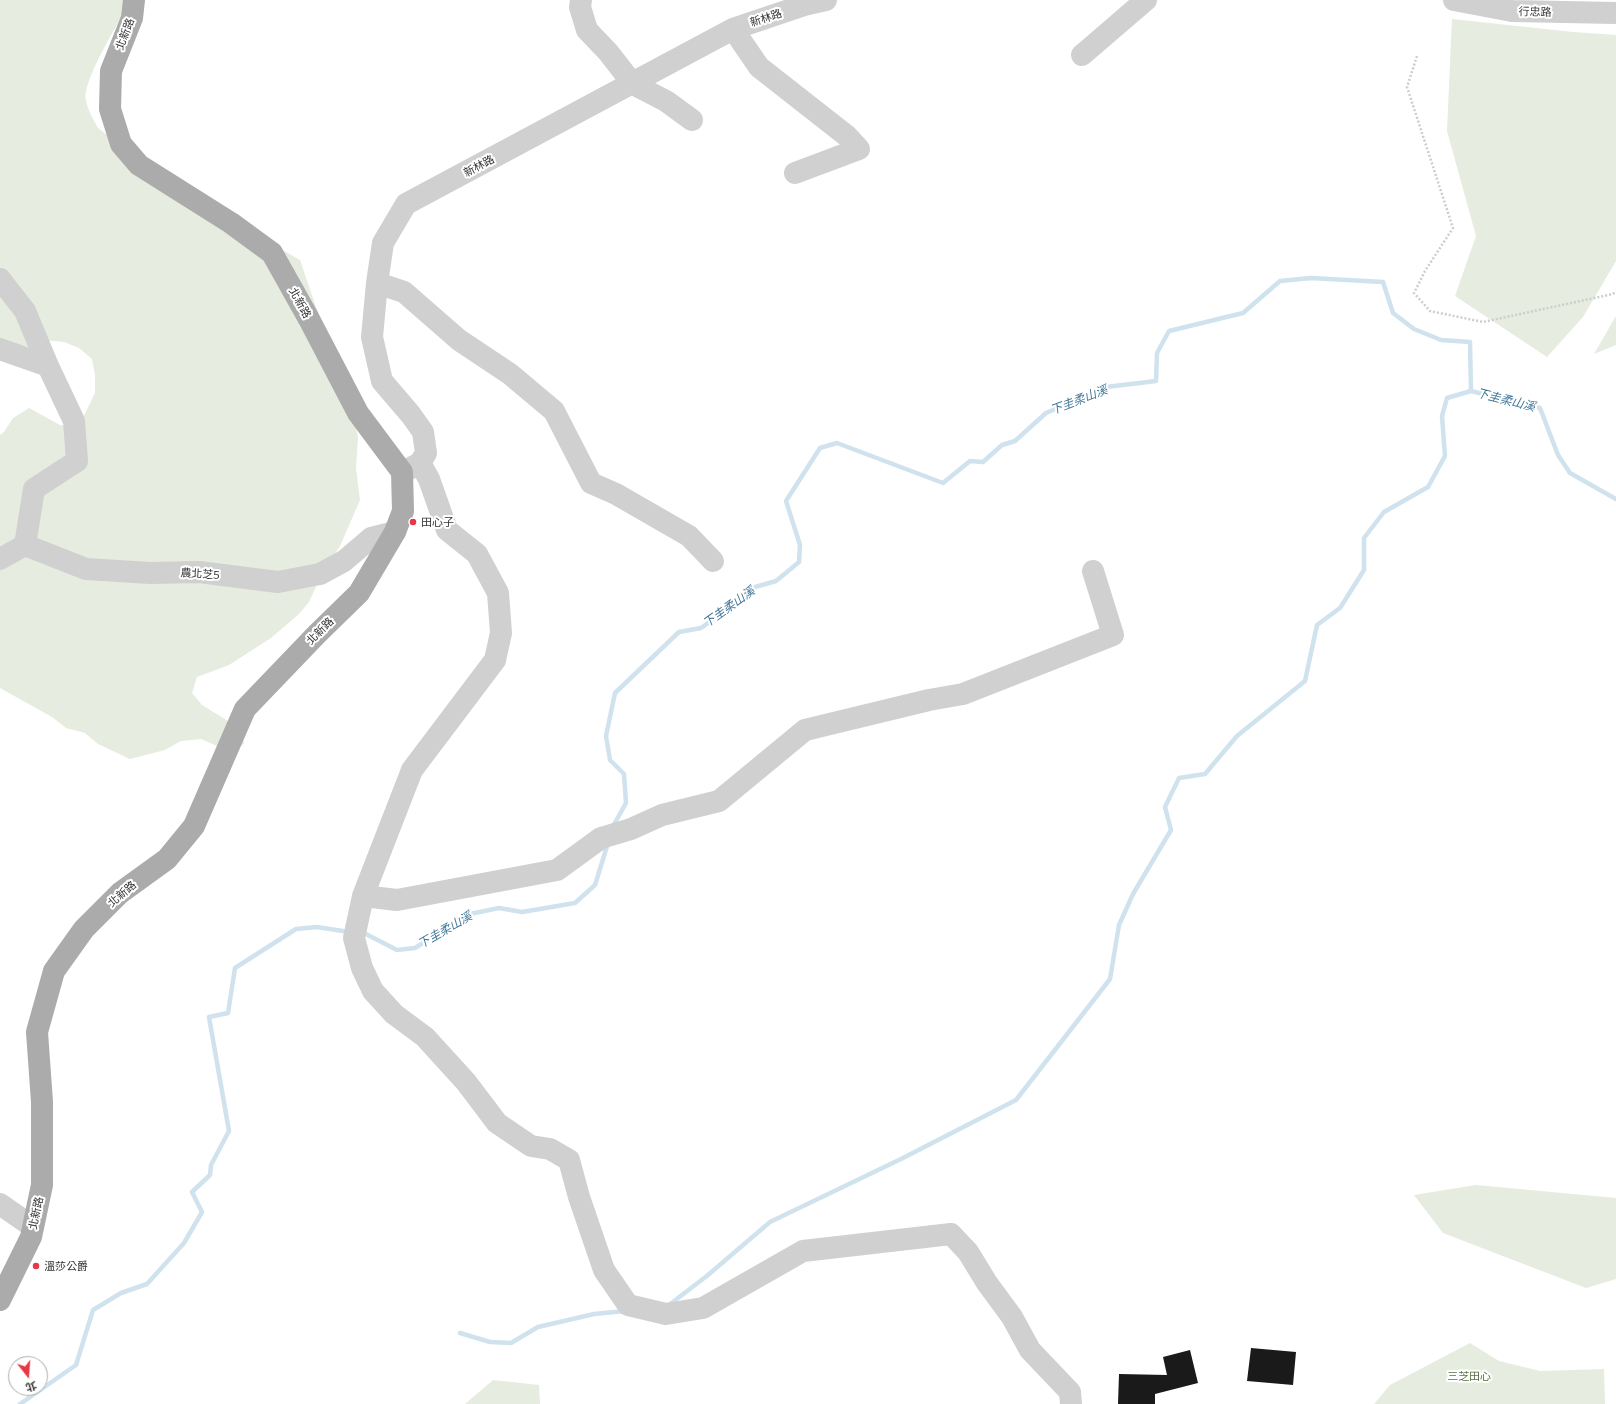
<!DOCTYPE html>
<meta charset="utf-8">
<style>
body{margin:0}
#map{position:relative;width:1616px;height:1404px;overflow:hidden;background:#fff;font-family:Commissioner,"Noto Sans TC",sans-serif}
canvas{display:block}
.north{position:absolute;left:8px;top:1356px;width:40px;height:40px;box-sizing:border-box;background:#fff;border:1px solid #adadad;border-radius:50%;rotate:163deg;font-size:11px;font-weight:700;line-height:16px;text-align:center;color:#333}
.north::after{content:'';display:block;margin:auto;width:14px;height:18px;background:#e63946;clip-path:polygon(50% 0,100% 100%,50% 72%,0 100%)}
</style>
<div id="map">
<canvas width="1616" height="1404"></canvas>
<div class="north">北</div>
</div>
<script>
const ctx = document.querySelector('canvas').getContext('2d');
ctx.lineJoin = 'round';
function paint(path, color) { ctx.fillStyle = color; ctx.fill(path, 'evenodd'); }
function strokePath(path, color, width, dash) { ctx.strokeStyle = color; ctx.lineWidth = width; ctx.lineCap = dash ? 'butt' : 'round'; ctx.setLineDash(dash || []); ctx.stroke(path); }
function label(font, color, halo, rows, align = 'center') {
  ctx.font = font + ' Commissioner,"Noto Sans TC",sans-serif'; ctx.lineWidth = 4; ctx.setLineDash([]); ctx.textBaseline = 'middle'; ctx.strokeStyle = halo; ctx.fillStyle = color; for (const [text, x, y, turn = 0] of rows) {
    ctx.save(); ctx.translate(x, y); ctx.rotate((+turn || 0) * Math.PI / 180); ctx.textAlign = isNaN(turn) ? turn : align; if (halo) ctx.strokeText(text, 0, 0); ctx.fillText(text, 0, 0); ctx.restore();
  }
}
paint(new Path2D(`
 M 0,0 L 131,0 C 120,21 82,80 86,100 C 88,111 93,119 98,128 L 229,230 L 272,244 L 300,260 L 355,422 L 358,438 L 356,468 L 360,500 L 340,546 L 321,576 L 309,602 L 299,614 L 271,638 L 229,665 L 197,677 L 192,693 L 202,705 L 241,729 L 244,744 L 231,752 L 201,739 L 181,741 L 165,750 L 130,759 L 98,744 L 85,733 L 66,728 L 52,717 L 0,688 L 0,435 L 4,432 L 13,418 L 29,408 L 60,425 L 79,426 L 95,393 L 95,375 L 92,359 L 79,348 L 64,342 L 43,340 L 27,347 L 0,349 Z
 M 1452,19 L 1573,32 L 1616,35 L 1616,261 L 1583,317 L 1547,357 L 1455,296 L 1476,236 L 1447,131 Z
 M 1616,316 L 1616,345 L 1594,354 Z
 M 1476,1185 L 1616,1198 L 1616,1279 L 1586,1288 L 1443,1233 L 1414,1195 Z
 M 1470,1343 L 1499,1361 L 1540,1371 L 1604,1369 L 1605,1404 L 1374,1404 L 1390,1385 Z
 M 493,1380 L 539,1385 L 540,1404 L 465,1404 Z`), '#e6ecdf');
strokePath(new Path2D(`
 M 612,828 L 626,803 L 624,774 L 610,760 L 606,736 L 615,693 L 679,632 L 701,628 L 751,592 L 755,587 L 776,581 L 799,562 L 800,545 L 786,501 L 820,448 L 837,443 L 943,483 L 970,461 L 983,462 L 1002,445 L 1015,441 L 1046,413 L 1106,387 L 1156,381 L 1157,353 L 1169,331 L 1243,313 L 1280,281 L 1311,278 L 1383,282 L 1393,313 L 1414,329 L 1441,340 L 1470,342 L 1471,391 L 1540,408 L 1558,455 L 1570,473 L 1616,499
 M 362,932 L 397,950 L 415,948 L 470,914 L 499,908 L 522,912 L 575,903 L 595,885 L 608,843
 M 669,1305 L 708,1275 L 770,1222 L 901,1159 L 1016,1100 L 1110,979 L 1119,925 L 1133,894 L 1171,830 L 1165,807 L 1179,778 L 1205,774 L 1237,736 L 1305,681 L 1317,625 L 1340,608 L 1364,570 L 1364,538 L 1384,512 L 1428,487 L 1445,456 L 1442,416 L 1447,398 L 1471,391
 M 460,1333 L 490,1342 L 511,1343 L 538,1327 L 594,1314 L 625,1311
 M 20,1404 L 76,1365 L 93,1310 L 121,1293 L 147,1284 L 184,1243 L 202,1212 L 192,1192 L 210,1175 L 211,1165 L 229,1131 L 209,1017 L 228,1013 L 235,968 L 296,929 L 317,927 L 349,932`), '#cfe2ee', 4.5);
paint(new Path2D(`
 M 1251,1348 L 1296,1352 L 1293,1385 L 1247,1381 Z
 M 1190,1350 L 1198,1383 L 1155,1394 L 1155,1404 L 1118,1404 L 1119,1374 L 1167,1375 L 1163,1357 Z`), '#1a1a1a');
strokePath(new Path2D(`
 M 1417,56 L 1407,87 L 1453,228 L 1425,271 L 1414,293 L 1430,311 L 1483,322 L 1613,294 L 1616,291`), '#cdcdcd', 2.5, [2, 2]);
strokePath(new Path2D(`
 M 581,0 L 580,7 L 587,30 L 608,52 L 633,84 L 666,101 L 692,120
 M 1454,0 L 1512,11 L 1616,13
 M 733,29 L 759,67 L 847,136 L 859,149 L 795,173
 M 1082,55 L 1146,0
 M 0,279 L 25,311 L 48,366
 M 377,283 L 404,292 L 459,340 L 510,374 L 554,411 L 591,483 L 616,494 L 689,536 L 713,561
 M 0,349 L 48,366 L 74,421 L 77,461 L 34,489 L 25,545
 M 420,463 L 429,479 L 447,530 L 477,554 L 498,593 L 501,633 L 495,660 L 412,770 L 363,896 L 354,938 L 362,968 L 373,991 L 394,1014 L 425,1037 L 466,1082 L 497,1123 L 531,1146 L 550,1149 L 569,1160 L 579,1197 L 604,1270 L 628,1305 L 666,1314 L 703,1308 L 803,1251 L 951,1234 L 968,1252 L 987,1283 L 1012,1317 L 1030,1350 L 1070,1392 L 1071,1404
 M 407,470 L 420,463 L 426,453 L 423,432 L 411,415 L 382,381 L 372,337 L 377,283 L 383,243 L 406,204 L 733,29 L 804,5 L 826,0
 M 0,559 L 25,545 L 86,569 L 150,573 L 199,572 L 278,582 L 320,574 L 344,561 L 371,538 L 395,532
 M 363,896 L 397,900 L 557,870 L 601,838 L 631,829 L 662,815 L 719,801 L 805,730 L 929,700 L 963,694 L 1113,635 L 1093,571
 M 0,1204 L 33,1227`), '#d0d0d0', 22);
strokePath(new Path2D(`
 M 0,1300 L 31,1237 L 42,1185 L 42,1102 L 37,1032 L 54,971 L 84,929 L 120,893 L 167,859 L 194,826 L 245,709 L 317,634 L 359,593 L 395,532 L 403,511 L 402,472 L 358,413 L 309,319 L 272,253 L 231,223 L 139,165 L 121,144 L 110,109 L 111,71 L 132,18 L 134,0`), '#ababab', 22);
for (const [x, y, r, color] of [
 [413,522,4,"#e63946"],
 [36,1266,4,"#e63946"]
]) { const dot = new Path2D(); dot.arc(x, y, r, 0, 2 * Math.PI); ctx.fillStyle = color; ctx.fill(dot); strokePath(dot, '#fff', 1.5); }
label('11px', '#333', '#fff', [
 ["行忠路",1535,12,1],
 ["新林路",766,18,-18],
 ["北新路",125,34,-69],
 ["新林路",479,166,-28],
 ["北新路",300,303,61],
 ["農北芝5",200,574,4],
 ["北新路",320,631,-45],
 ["北新路",122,894,-40],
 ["北新路",36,1213,-78]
]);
label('11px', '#333', '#fff', [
 ["田心子",421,522],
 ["溫莎公爵",44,1266]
], 'left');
label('11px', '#56703f', '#fff', [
 ["三芝田心",1469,1376]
]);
label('italic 12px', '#3f7597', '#fff', [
 ["下圭柔山溪",1079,400,-21],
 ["下圭柔山溪",1506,400,14],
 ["下圭柔山溪",729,607,-36],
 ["下圭柔山溪",445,930,-30]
]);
</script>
